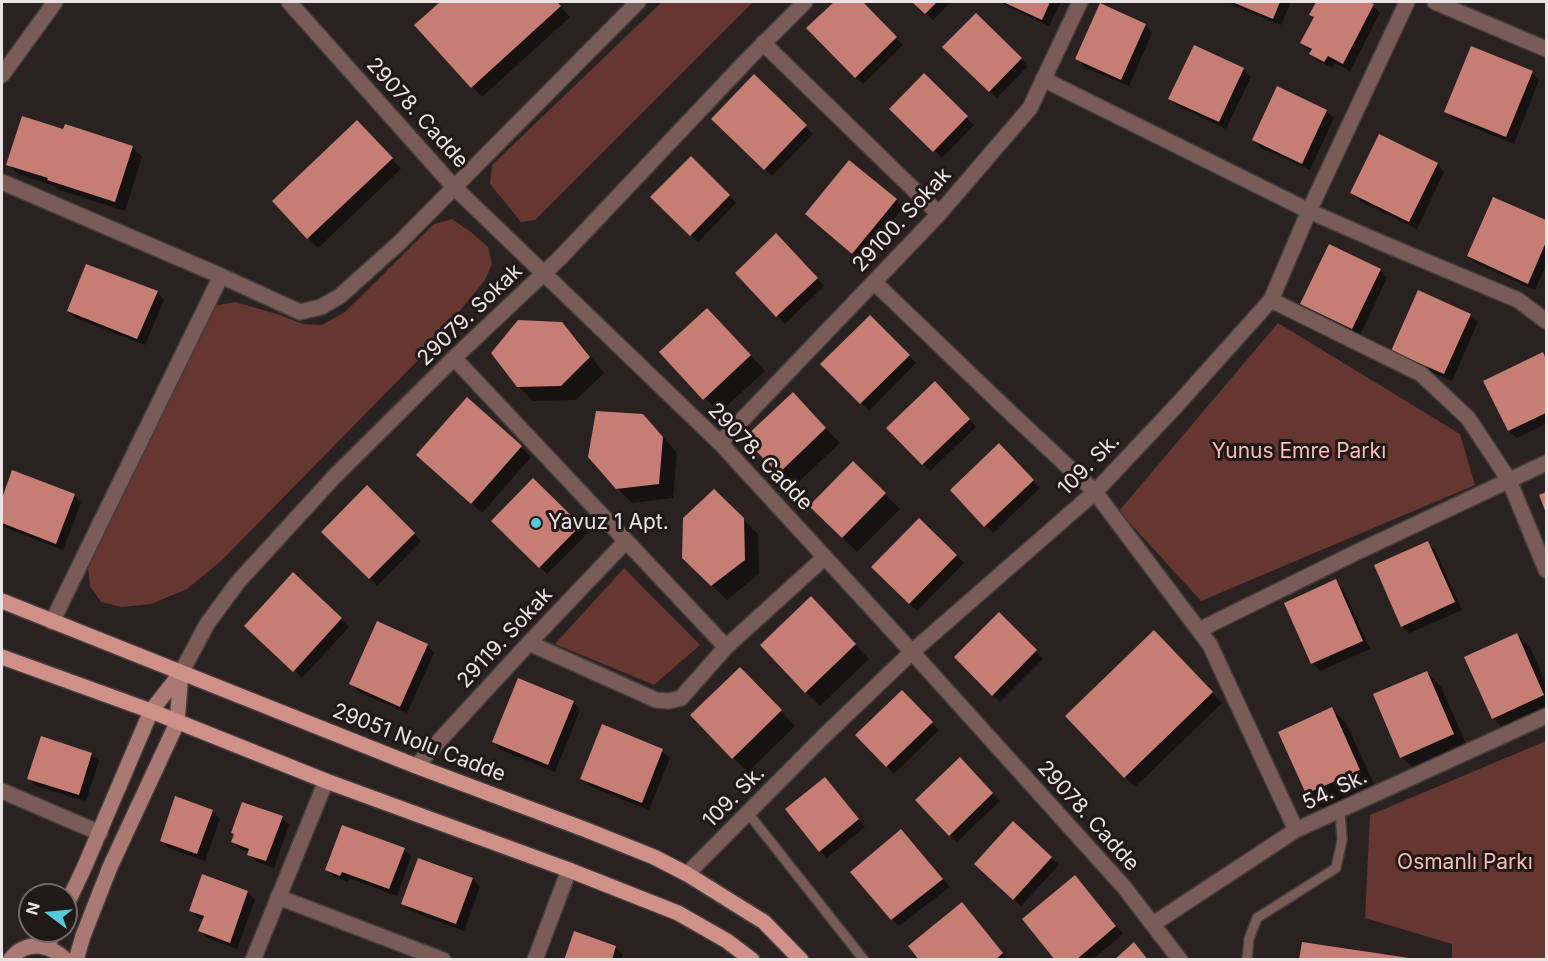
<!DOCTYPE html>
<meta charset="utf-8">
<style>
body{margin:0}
#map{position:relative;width:1548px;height:961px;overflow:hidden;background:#2a2221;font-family:Inter,sans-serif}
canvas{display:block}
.frame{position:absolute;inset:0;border:3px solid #e9e4e3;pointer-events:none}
.north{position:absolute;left:18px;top:883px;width:60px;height:60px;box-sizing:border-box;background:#201918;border:2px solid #706a69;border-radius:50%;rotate:286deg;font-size:16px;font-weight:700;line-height:24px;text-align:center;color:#e9e4e3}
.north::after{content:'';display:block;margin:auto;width:21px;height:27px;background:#53cbdb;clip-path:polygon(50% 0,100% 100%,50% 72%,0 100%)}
</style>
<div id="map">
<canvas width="1548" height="961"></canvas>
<div class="frame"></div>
<div class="north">N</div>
</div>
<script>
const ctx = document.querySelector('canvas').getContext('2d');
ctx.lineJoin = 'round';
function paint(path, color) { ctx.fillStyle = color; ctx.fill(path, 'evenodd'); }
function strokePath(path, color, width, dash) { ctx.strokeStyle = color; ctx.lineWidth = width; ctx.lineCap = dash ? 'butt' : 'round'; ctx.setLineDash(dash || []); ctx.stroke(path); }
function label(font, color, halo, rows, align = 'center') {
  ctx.font = font + ' Inter,sans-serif'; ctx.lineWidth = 6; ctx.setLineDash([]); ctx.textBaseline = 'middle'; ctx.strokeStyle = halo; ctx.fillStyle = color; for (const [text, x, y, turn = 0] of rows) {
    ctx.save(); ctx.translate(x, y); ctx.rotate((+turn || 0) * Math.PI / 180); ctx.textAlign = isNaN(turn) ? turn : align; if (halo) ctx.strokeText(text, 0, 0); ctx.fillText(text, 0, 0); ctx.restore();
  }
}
paint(new Path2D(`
 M 662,2 L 753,2 L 535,220 L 521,222 L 490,184 L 492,165 Z
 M 452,219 L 471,232 L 488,247 L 492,264 L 485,280 L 427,351 L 221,561 L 187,589 L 151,604 L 121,607 L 101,602 L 90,586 L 88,568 L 213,306 L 235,302 L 277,314 L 303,324 L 322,325 L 345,312 L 434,224 Z
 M 1278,323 L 1460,434 L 1475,485 L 1201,601 L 1119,511 Z
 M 624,568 L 700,645 L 654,685 L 555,644 Z
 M 1546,741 L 1546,959 L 1452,959 L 1452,944 L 1365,918 L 1370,815 Z`), '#663630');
paint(new Path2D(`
 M 442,2 L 556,2 L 570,17 L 482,97 L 416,25 Z
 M 836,2 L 861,2 L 903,45 L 863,84 L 808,28 Z
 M 914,2 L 951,2 L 933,20 Z
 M 1002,2 L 1061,2 L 1049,26 L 1006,6 Z
 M 1230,2 L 1291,2 L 1281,25 L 1234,6 Z
 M 1318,2 L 1365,2 L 1373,6 L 1380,13 L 1350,71 L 1335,63 L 1332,68 L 1318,61 L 1311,54 L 1312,52 L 1302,43 L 1315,18 L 1311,14 Z
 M 976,15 L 1028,66 L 997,98 L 944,47 Z
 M 1145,25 L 1152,33 L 1129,86 L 1084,67 L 1077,59 Z
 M 1243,70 L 1251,77 L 1226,129 L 1178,106 L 1170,99 Z
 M 1532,73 L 1539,80 L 1514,144 L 1453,119 L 1446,111 Z
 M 924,76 L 974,125 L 942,158 L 892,109 Z
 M 754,77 L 813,134 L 772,176 L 714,119 Z
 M 1326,111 L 1334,118 L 1310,170 L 1261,148 L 1253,140 Z
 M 64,131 L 132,147 L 142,157 L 125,211 L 59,190 L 54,186 L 18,174 L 8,164 Z
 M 367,132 L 401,169 L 318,248 L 274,201 Z
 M 691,158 L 736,203 L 698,242 L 653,197 Z
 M 1437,164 L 1444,172 L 1417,229 L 1360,201 L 1352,193 Z
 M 1494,199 L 1546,222 L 1546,265 L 1535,290 L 1476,263 L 1468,256 Z
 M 896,200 L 903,208 L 860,260 L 807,214 Z
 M 784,243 L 824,286 L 785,324 L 737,273 Z
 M 1380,271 L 1387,278 L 1360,335 L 1309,311 L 1302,303 Z
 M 157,292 L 164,300 L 145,345 L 76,318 L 68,311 Z
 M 1470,315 L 1478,322 L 1452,381 L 1400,358 L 1393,350 Z
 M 870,317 L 916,363 L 869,411 L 822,364 Z
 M 561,323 L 576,338 L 604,373 L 576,400 L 533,401 L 518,386 Z
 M 722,324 L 765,371 L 719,413 L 662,352 Z
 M 1543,353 L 1546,357 L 1546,424 L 1517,438 L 1509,431 L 1485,381 Z
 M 935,383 L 976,427 L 930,471 L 888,428 Z
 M 807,408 L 840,443 L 793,487 L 779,473 Z
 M 657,430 L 677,453 L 673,498 L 632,503 L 617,488 Z
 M 999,445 L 1040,488 L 993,533 L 952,490 Z
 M 521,447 L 531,457 L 482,513 L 428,465 Z
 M 853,463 L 900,509 L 857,552 L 811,506 Z
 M 13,472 L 74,495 L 81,503 L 63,550 L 2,526 L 2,502 Z
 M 533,480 L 588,533 L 547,574 L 493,521 Z
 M 367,487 L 421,541 L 377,586 L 323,532 Z
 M 714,491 L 758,534 L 759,574 L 727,600 L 683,557 Z
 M 919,520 L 964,563 L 917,611 L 873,567 Z
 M 1428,543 L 1435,550 L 1462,610 L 1410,633 L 1402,626 Z
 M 293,574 L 349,627 L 302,678 L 253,633 Z
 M 1335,581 L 1343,589 L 1370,649 L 1320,671 L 1313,663 L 1286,604 Z
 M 825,613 L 869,659 L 820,706 L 806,692 Z
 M 999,614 L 1043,659 L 1000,702 L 956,657 Z
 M 1517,635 L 1531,649 L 1546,684 L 1546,714 L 1507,732 L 1493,718 Z
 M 1164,642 L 1222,703 L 1135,787 L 1067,716 Z
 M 427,645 L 434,653 L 407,713 L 359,692 L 351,684 Z
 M 1427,672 L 1441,687 L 1468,748 L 1416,771 L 1402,757 Z
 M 755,683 L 795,726 L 748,772 L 733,758 Z
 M 902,692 L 939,730 L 894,774 L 857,735 Z
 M 573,702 L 580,710 L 555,772 L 501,750 L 493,742 Z
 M 1332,709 L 1346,723 L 1374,784 L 1322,808 L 1307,793 Z
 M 603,726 L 662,751 L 670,758 L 649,810 L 589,786 L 582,779 Z
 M 91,754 L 99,761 L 86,801 L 36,786 L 29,778 Z
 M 960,759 L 1000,801 L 957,842 L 917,800 Z
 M 832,786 L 865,827 L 827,858 L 820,851 Z
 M 212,811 L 220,819 L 205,861 L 169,848 L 161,840 Z
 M 282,818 L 289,825 L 274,868 L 257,862 L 249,854 L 250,853 L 240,849 L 233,842 Z
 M 1013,823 L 1059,865 L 1021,906 L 983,872 Z
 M 909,838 L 950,887 L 899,926 L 892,919 Z
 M 404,849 L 411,857 L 397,896 L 349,878 L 348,882 L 335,877 L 327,870 Z
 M 419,860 L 473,879 L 480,887 L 464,931 L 411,911 L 403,904 Z
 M 203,876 L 248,892 L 255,900 L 237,949 L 208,938 L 200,931 L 204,920 L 198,918 L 191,911 Z
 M 1083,885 L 1123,934 L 1092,960 L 1057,960 Z
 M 969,911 L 1008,960 L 921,960 Z
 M 615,947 L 623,955 L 621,960 L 566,960 Z`), '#0007');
paint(new Path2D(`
 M 440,2 L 557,2 L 561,6 L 471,88 L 414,25 Z
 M 834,2 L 863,2 L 897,37 L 855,78 L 806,28 Z
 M 912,2 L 937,2 L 925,14 Z
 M 1003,2 L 1050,2 L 1042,20 Z
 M 1232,2 L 1280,2 L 1273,19 Z
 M 1316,2 L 1368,2 L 1374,4 L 1343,64 L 1328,56 L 1324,62 L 1309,54 L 1312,49 L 1300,43 L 1314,17 L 1309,15 Z
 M 1100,3 L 1146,24 L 1121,80 L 1075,59 Z
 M 976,13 L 1022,58 L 989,92 L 942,47 Z
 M 1194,45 L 1244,68 L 1219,122 L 1168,99 Z
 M 1471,46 L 1533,71 L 1506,137 L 1444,112 Z
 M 924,73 L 968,116 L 933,152 L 889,109 Z
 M 754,74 L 807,125 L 764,170 L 711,119 Z
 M 1277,86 L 1327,110 L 1302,164 L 1252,140 Z
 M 22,116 L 63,129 L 65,124 L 133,146 L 115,202 L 47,180 L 48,178 L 6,165 Z
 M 357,120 L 393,158 L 307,239 L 272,201 Z
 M 1379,134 L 1438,163 L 1409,222 L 1350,193 Z
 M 691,156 L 730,195 L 690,236 L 650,197 Z
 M 849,160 L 897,199 L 852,254 L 805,214 Z
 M 1493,197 L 1546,220 L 1546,242 L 1528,284 L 1467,256 Z
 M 776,233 L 818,278 L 776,317 L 735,273 Z
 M 1329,244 L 1381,269 L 1352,329 L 1300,304 Z
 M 86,264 L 158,291 L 137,339 L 67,311 Z
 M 1418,290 L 1471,314 L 1444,374 L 1391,351 Z
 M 707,308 L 751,355 L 703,400 L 659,352 Z
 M 870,315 L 910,355 L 860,404 L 820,364 Z
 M 518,320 L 562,322 L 590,357 L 561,386 L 517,387 L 491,353 Z
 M 1543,352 L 1546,359 L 1546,413 L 1508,431 L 1483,381 Z
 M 935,381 L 970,419 L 922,465 L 886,428 Z
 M 793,392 L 826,428 L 778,474 L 744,438 Z
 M 467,397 L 522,446 L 471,504 L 416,455 Z
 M 596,411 L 643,414 L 663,437 L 659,484 L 616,489 L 588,457 Z
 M 999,443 L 1034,480 L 984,527 L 950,490 Z
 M 853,461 L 886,493 L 842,538 L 809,506 Z
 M 12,470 L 75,494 L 56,544 L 2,523 L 2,498 Z
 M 533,478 L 581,525 L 539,568 L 491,521 Z
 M 367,485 L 415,533 L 369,579 L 321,532 Z
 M 714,489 L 744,518 L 745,560 L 711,586 L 682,558 L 683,518 Z
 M 1546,492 L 1546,513 L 1539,495 Z
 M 919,518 L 957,555 L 909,604 L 871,567 Z
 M 1428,541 L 1455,602 L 1401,627 L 1374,565 Z
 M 293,572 L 342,618 L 293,672 L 244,626 Z
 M 1336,579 L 1363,641 L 1311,664 L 1284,603 Z
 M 811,596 L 856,644 L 805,693 L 760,645 Z
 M 999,612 L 1037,650 L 992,696 L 954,657 Z
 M 377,621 L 428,644 L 400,707 L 349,684 Z
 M 1154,630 L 1213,692 L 1124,778 L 1065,716 Z
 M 1517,633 L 1544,695 L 1492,719 L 1464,657 Z
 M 740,667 L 782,710 L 732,759 L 690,715 Z
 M 1427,671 L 1454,734 L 1400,758 L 1373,694 Z
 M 518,678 L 574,701 L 548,765 L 492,742 Z
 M 902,690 L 933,722 L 886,767 L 855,735 Z
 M 1332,707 L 1360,770 L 1306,794 L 1278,732 Z
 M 602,724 L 663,749 L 642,803 L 580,779 Z
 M 41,736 L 92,753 L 79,795 L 27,779 Z
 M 960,757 L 993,793 L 949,836 L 915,800 Z
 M 825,777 L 859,819 L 819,852 L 785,809 Z
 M 175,796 L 213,810 L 197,854 L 160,841 Z
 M 242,802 L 283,816 L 266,861 L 247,855 L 249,849 L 231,842 L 234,834 L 231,833 Z
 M 1013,821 L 1052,857 L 1013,900 L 974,864 Z
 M 342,825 L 405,848 L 389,889 L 342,872 L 340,876 L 325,870 Z
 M 901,829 L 943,879 L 891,920 L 850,872 Z
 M 418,858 L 473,878 L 456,924 L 401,904 Z
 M 202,874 L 248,891 L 230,943 L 198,931 L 204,916 L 189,911 Z
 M 1075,875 L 1116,926 L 1076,960 L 1055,960 L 1022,919 Z
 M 962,902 L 1003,953 L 995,960 L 919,960 L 908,946 Z
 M 574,931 L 616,946 L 612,960 L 564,960 Z
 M 1134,942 L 1148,960 L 1114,960 Z
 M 1302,942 L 1409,958 L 1409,960 L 1299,960 Z`), '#c57d74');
const lane = new Path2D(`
 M 748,813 L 864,960
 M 1247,960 L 1249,939 L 1257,918 L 1336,868 L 1342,840 L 1340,811`);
const street = new Path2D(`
 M 289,2 L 454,187 L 720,443 L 912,652 L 1124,887 L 1180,960
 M 1435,2 L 1546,49
 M 763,43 L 939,214
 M 2,75 L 55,2
 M 1043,79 L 1309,211 L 1382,243 L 1518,300 L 1546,321
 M 2,182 L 221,276
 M 874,282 L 999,402 L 1095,492 L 1210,645 L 1296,830
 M 1271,300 L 1421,374 L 1468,418 L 1509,480 L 1546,570
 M 454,358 L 726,647
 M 720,443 L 939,214 L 1030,108 L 1080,2
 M 52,622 L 221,276 L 300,312 L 321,307 L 340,296 L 399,243 L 638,2
 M 1199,630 L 1355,553 L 1546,463
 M 529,643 L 656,700 L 669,701 L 681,698 L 726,647 L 825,557
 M 181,673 L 207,624 L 238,582 L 334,477 L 454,358 L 560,258 L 750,57 L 805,2
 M 416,766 L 529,643 L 626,541
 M 2,791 L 100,833
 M 687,874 L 824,736 L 912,652 L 1095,492 L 1176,406 L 1271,300 L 1309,211 L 1407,2
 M 278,897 L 443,960
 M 1153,924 L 1296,830 L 1546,716
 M 253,960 L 326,781
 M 535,960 L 569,870`);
const secondary = new Path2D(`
 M 66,906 L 84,868 L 151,711 L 181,673
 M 47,947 L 54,931
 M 10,960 C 26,939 50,944 66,960
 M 76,960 L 83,936 L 110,867 L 177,723 L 181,673`);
const primary = new Path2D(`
 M 2,601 L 416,766 L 584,829 L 654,857 L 687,874 L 764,922 L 801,960
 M 2,657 L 151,711 L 326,781 L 569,870 L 678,913 L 727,941 L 752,960`);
strokePath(lane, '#453d3c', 12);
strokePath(street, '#453d3c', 18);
strokePath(secondary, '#453d3c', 18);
strokePath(primary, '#453d3c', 18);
strokePath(lane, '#795b57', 9);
strokePath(street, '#795b57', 15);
strokePath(secondary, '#aa7973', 15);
strokePath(primary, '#cf9088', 15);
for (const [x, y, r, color] of [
 [536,523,6,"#53cbdb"]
]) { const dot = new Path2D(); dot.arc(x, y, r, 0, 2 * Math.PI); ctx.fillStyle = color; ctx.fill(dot); strokePath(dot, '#201918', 2); }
label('21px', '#e9e4e3', '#201918', [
 ["29078. Cadde",417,113,48],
 ["29100. Sokak",902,220,-47],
 ["29079. Sokak",470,315,-44],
 ["29078. Cadde",760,457,46],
 ["109. Sk.",1089,465,-45],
 ["29119. Sokak",505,638,-47],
 ["29051 Nolu Cadde",419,743,21],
 ["54. Sk.",1335,790,-25],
 ["109. Sk.",734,797,-45],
 ["29078. Cadde",1088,816,48]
]);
label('21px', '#f9bbb3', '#201918', [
 ["Yunus Emre Parkı",1299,452],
 ["Osmanlı Parkı",1465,863]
]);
label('21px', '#e9e4e3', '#201918', [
 ["Yavuz 1 Apt.",548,523]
], 'left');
</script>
